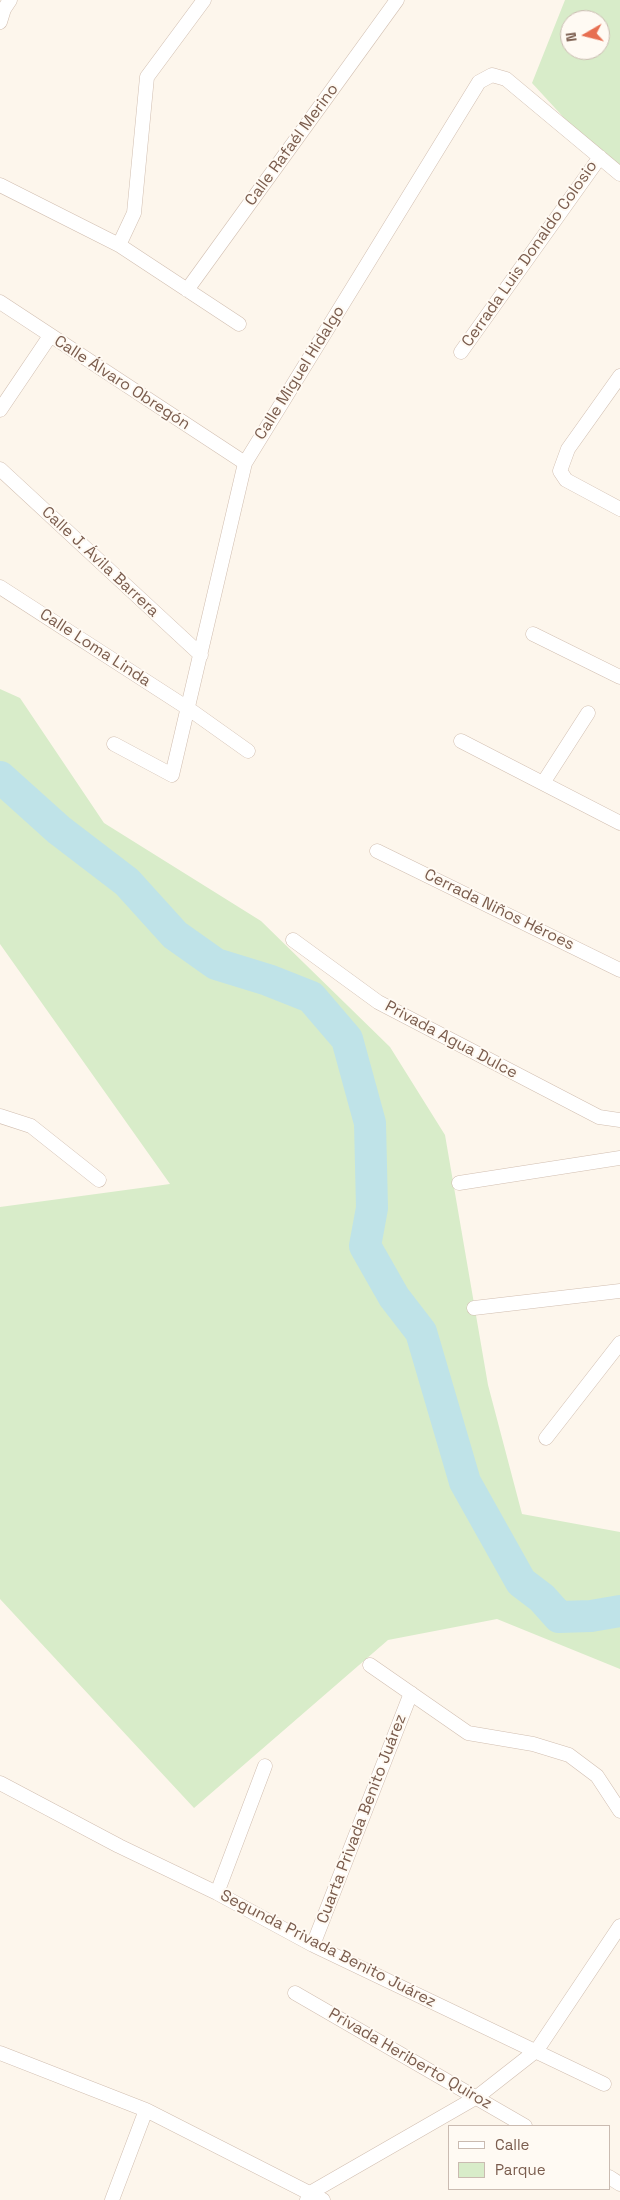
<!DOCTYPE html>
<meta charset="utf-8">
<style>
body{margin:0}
#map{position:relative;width:620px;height:2200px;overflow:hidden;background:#fdf6ec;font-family:"Space Grotesk",sans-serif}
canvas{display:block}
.legend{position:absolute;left:448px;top:2125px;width:162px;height:65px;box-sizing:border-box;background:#fffaf3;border:1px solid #cabbb1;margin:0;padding:6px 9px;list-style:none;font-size:15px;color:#7a5c4d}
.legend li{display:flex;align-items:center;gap:10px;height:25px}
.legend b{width:25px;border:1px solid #cabbb1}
.north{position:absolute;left:560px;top:10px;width:50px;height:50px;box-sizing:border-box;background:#fffaf3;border:1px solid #cabbb1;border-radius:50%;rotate:262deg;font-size:14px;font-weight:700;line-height:20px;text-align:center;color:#7a5c4d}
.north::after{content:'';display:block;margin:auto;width:18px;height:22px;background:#e76f51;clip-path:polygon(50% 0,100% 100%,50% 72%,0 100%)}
</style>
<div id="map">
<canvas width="620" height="2200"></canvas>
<ul class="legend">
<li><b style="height:6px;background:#fff"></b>Calle</li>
<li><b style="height:14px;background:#d8ecc9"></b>Parque</li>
</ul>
<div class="north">N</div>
</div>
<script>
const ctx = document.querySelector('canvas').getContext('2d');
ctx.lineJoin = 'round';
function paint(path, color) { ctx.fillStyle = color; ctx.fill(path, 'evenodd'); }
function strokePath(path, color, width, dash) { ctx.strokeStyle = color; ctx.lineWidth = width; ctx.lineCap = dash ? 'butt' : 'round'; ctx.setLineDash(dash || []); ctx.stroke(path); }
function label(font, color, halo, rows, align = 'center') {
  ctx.font = font + ' "Space Grotesk",sans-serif'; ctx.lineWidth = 4; ctx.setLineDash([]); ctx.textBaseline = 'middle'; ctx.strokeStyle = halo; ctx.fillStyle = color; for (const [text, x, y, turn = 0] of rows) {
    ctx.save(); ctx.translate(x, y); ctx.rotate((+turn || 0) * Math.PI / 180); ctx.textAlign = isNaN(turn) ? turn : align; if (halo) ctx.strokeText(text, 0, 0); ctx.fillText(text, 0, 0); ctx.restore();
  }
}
paint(new Path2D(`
 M 565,0 L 620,0 L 620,174 L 600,157 L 532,83 ZM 570,20 L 600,20 L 600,50 L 570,50 Z
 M 0,689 L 20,698 L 104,823 L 261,921 L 390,1047 L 445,1135 L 488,1385 L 522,1514 L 620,1532 L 620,1669 L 497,1619 L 388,1640 L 194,1808 L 0,1599 L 0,1207 L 170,1184 L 0,944 Z`), '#d8ecc9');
strokePath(new Path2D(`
 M 0,777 L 59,830 L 127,882 L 175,935 L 216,964 L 268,980 L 311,997 L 347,1039 L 370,1123 L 372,1208 L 365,1246 L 394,1297 L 421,1332 L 465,1482 L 521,1582 L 542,1598 L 559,1617 L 591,1616 L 620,1611`), '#bfe3e8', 32);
const minor = new Path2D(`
 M 0,22 L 4,9 L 10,0
 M 0,185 L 119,245 L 239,324
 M 119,245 L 134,213 L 147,77 L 204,0
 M 187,290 L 397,0
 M 0,302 L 245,463
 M 461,352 L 600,157
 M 620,376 L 568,449 L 560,471 L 566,480 L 620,509
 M 0,410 L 50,336
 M 0,469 L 201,655
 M 0,587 L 189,709 L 248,751
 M 533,634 L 620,677
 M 461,741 L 620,823
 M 114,744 L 172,775 L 245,463 L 479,82 L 492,75 L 506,79 L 620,174
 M 543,783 L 588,713
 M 377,851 L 620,970
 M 293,940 L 378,1002 L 599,1117 L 620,1120
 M 0,1116 L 31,1126 L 99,1180
 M 459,1183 L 620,1158
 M 474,1308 L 620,1291
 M 546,1438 L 620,1343
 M 370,1665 L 468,1733 L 533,1744 L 569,1755 L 597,1776 L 620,1811
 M 0,1783 L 119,1846 L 217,1893 L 313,1945 L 604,2084
 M 217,1893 L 265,1766
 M 313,1945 L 411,1693
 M 295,1993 L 525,2126
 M 0,2053 L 146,2110 L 323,2200
 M 609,2177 L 620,2184
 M 112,2200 L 146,2110
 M 307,2200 L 310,2193 L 477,2097 L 537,2050 L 620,1926`);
strokePath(minor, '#d1beb0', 15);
strokePath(minor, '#fff', 14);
label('16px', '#7a5c4d', '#fffaf3', [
 ["Calle Rafaél Merino",292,145,-54],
 ["Cerrada Luis Donaldo Colosio",530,254,-55],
 ["Calle Miguel Hidalgo",300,373,-58],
 ["Calle Álvaro Obregón",122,383,33],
 ["Calle J. Ávila Barrera",100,562,43],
 ["Calle Loma Linda",95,648,33],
 ["Cerrada Niños Héroes",499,910,26],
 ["Privada Agua Dulce",451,1040,28],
 ["Cuarta Privada Benito Juárez",362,1819,-69],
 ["Segunda Privada Benito Juárez",328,1949,27],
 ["Privada Heriberto Quiroz",410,2059,30]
]);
</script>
